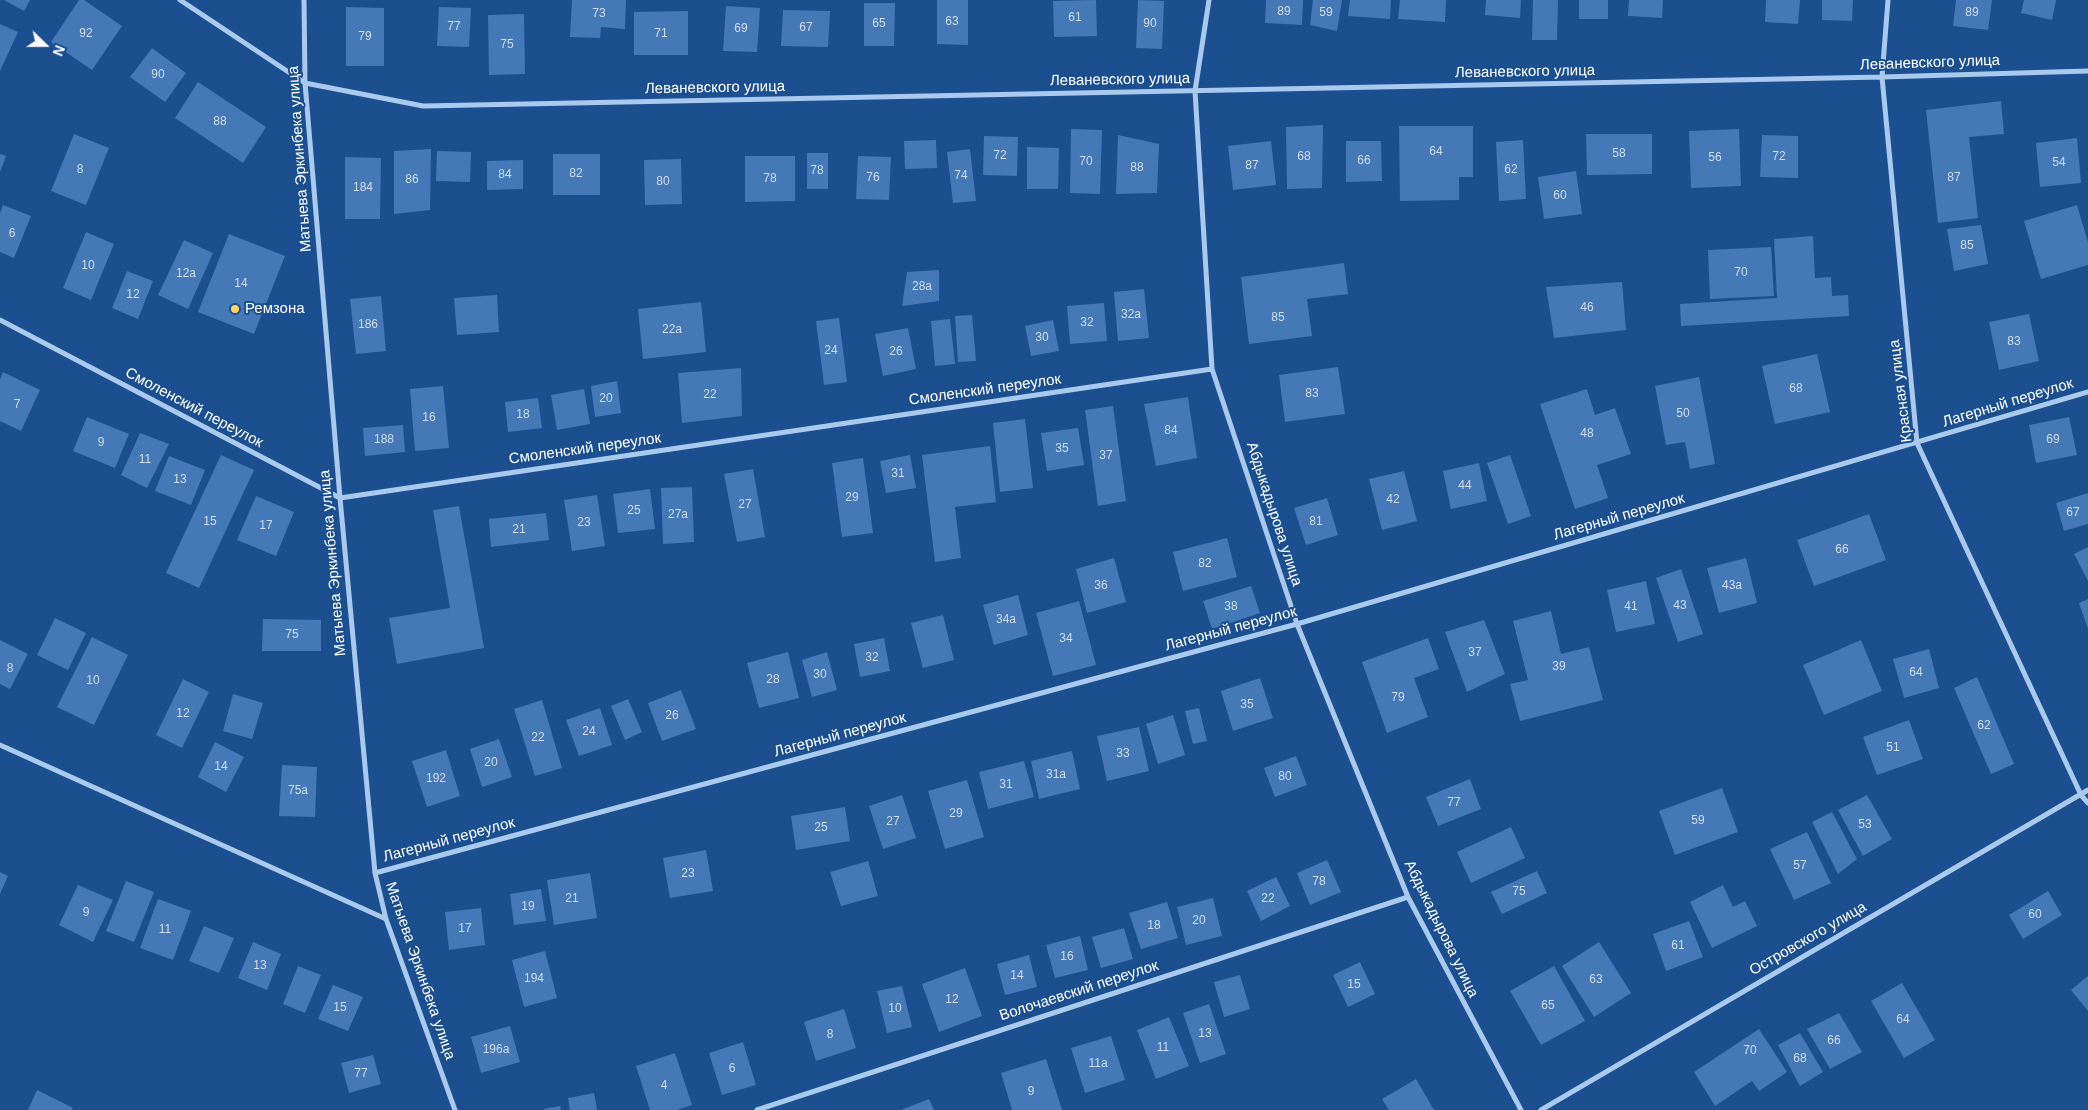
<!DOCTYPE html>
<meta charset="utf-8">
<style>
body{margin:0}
#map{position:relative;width:2088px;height:1110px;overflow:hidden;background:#1b4f8f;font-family:Helvetica,sans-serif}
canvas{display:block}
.north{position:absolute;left:20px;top:20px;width:50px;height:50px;-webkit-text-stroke:4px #1b4f8f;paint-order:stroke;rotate:112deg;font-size:14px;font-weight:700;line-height:20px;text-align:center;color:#fff}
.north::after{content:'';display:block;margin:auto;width:18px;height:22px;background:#fff;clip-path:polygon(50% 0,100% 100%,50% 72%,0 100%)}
</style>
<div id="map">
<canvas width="2088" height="1110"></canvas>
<div class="north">N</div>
</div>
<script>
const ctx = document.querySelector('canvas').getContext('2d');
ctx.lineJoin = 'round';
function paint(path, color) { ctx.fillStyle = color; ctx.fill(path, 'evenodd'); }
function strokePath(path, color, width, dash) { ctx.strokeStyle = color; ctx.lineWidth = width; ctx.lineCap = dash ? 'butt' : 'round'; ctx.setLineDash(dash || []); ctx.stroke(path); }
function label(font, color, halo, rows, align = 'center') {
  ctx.font = font + ' Helvetica,sans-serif'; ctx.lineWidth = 4; ctx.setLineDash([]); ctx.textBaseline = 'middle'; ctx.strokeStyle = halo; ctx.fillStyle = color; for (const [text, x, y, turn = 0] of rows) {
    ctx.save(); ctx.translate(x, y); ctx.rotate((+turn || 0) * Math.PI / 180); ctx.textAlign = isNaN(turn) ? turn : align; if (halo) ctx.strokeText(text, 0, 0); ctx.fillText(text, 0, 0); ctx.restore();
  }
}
paint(new Path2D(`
 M 4,0 L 30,0 L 24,11 Z
 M 79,0 L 84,0 L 122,26 L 92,70 L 51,42 Z
 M 572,0 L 626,0 L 625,29 L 601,27 L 600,38 L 570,37 Z
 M 937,0 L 968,0 L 968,45 L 937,44 Z
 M 1096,0 L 1097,36 L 1054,37 L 1053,1 Z
 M 1138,0 L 1164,1 L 1162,49 L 1136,48 Z
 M 1266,0 L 1303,0 L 1302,25 L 1265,23 Z
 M 1313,0 L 1342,0 L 1337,31 L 1310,25 Z
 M 1350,0 L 1391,0 L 1390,19 L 1348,16 Z
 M 1400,0 L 1446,0 L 1445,22 L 1398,19 Z
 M 1486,0 L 1521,0 L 1520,18 L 1485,15 Z
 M 1533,0 L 1558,0 L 1557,40 L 1532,40 Z
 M 1579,0 L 1608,0 L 1608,19 L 1579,19 Z
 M 1629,0 L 1663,0 L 1662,18 L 1628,16 Z
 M 1766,0 L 1800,0 L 1798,24 L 1765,22 Z
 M 1822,0 L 1853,0 L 1852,21 L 1822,20 Z
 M 1956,0 L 1992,0 L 1988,30 L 1953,26 Z
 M 2024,0 L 2056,0 L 2052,20 L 2021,13 Z
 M 864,3 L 895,3 L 894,46 L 864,46 Z
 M 726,6 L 760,8 L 757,52 L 723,51 Z
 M 346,7 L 384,8 L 384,66 L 346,66 Z
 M 439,7 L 471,8 L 469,47 L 437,46 Z
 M 783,10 L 830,11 L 828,47 L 781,46 Z
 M 688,11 L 688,55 L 634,55 L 634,12 Z
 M 524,14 L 525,74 L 489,75 L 488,15 Z
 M 0,24 L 18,32 L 0,71 Z
 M 152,48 L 186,73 L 165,102 L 130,77 Z
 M 198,82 L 266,127 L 243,163 L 175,118 Z
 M 2001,101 L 2004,134 L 1969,137 L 1978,218 L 1938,223 L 1926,110 Z
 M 1323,125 L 1322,188 L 1287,189 L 1286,127 Z
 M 1399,126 L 1473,126 L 1473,177 L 1459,177 L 1459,200 L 1400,201 Z
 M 1071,129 L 1102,130 L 1100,194 L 1070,193 Z
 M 1739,129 L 1741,186 L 1691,188 L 1689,131 Z
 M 74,134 L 109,148 L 86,205 L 51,191 Z
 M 1586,134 L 1652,134 L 1652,174 L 1587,175 Z
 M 1118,135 L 1159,144 L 1157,193 L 1116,194 Z
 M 1762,135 L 1798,136 L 1798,178 L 1760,177 Z
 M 984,136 L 1018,137 L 1017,176 L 983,175 Z
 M 2077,138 L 2081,183 L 2040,187 L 2036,143 Z
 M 936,140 L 937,168 L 905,169 L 904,141 Z
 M 1523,140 L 1526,199 L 1499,201 L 1496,142 Z
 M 1271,141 L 1276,185 L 1233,190 L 1228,146 Z
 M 1346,141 L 1381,141 L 1382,181 L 1346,182 Z
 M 1027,147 L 1059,148 L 1058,189 L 1027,189 Z
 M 431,149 L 430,210 L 394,214 L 394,151 Z
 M 970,149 L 976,201 L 953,203 L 947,152 Z
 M 437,151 L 471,152 L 470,182 L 436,181 Z
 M 807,153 L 828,153 L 828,189 L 807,189 Z
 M 0,154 L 6,156 L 0,172 Z
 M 553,154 L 600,154 L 600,195 L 553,195 Z
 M 745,156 L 795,156 L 795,201 L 745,202 Z
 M 858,156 L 891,157 L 889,200 L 856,199 Z
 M 345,157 L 381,158 L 380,219 L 345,219 Z
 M 681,159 L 682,204 L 645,205 L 644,160 Z
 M 523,160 L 523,189 L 487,190 L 487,161 Z
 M 1576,171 L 1582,214 L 1544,219 L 1538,177 Z
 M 3,205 L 31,216 L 14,258 L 0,252 L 0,213 Z
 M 2077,205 L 2088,242 L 2088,265 L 2041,279 L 2024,221 Z
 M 1981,225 L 1988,264 L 1954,271 L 1947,229 Z
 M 86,232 L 114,244 L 91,300 L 63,288 Z
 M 229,234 L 285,256 L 254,334 L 198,312 Z
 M 1813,236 L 1815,278 L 1831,277 L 1832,296 L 1848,295 L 1849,316 L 1681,326 L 1680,304 L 1777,298 L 1774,239 Z
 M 184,240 L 213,253 L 188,309 L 158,295 Z
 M 1771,247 L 1774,296 L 1710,299 L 1708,250 Z
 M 1344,263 L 1348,294 L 1307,299 L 1312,336 L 1249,344 L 1241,277 Z
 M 939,270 L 939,301 L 902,306 L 907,272 Z
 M 127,271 L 153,281 L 138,319 L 112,308 Z
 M 1622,282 L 1626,330 L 1554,338 L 1546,287 Z
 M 1144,289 L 1149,338 L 1118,341 L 1114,292 Z
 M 497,295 L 499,332 L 457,335 L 454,298 Z
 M 381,296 L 386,351 L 356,354 L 350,299 Z
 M 701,302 L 706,352 L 643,359 L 638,309 Z
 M 1104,303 L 1107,341 L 1070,344 L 1067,306 Z
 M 2029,314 L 2039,361 L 1999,370 L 1989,322 Z
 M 972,315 L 976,361 L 958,362 L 955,316 Z
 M 839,318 L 847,382 L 824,385 L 816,321 Z
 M 950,319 L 955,364 L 935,366 L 931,321 Z
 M 1053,320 L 1059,351 L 1031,356 L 1025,326 Z
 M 908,328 L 916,369 L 883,376 L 875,334 Z
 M 1817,354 L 1830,412 L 1775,424 L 1762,366 Z
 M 1338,367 L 1345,414 L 1285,422 L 1279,375 Z
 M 741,368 L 742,416 L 682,423 L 678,373 Z
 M 3,372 L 40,390 L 21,431 L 0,421 L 0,379 Z
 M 1699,377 L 1715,464 L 1690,469 L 1685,442 L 1666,445 L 1655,386 Z
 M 617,381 L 621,413 L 595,417 L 591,386 Z
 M 443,386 L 449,448 L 415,451 L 410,389 Z
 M 584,389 L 590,424 L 557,430 L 551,395 Z
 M 1587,389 L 1595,415 L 1615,408 L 1631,454 L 1597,465 L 1608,498 L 1575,509 L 1540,404 Z
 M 1188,397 L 1197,458 L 1156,466 L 1144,404 Z
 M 538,398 L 542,428 L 508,432 L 505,402 Z
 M 1113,406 L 1126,501 L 1098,506 L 1085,410 Z
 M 87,417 L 129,434 L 115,468 L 73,451 Z
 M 2069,417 L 2077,455 L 2036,463 L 2029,425 Z
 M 1025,419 L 1033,488 L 1000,492 L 993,423 Z
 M 403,425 L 405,452 L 365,456 L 363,428 Z
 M 1078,428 L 1084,465 L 1047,471 L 1041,433 Z
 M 140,433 L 169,444 L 147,488 L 121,475 Z
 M 990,446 L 996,502 L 955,507 L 961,558 L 935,562 L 922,455 Z
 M 221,455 L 254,470 L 199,588 L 166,573 Z
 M 910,455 L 916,488 L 886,493 L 880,461 Z
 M 1510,455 L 1531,516 L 1508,524 L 1487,463 Z
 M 169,456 L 205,470 L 191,505 L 155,491 Z
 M 863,458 L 873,533 L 842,537 L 832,463 Z
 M 1479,463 L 1487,501 L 1451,509 L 1443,471 Z
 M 753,469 L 765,537 L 737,542 L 724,474 Z
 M 1404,471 L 1417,521 L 1382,530 L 1369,479 Z
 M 692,487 L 694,542 L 663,544 L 661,488 Z
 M 650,489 L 655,529 L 618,533 L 613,494 Z
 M 2088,493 L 2088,524 L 2064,531 L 2056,503 Z
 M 597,495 L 605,546 L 572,551 L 564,500 Z
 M 256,496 L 294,512 L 276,556 L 237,540 Z
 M 1327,498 L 1338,535 L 1306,545 L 1294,508 Z
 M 459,506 L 484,648 L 397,664 L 389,618 L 450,608 L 433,510 Z
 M 546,513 L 549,540 L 491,547 L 489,519 Z
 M 1869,514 L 1886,560 L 1814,586 L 1797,540 Z
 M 1227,538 L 1237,577 L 1183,591 L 1173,552 Z
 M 2088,547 L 2088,581 L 2074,554 Z
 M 1114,558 L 1126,602 L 1087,613 L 1076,569 Z
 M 1746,558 L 1757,603 L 1719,613 L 1707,568 Z
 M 1681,569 L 1703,634 L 1678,642 L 1656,578 Z
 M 1646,581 L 1655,624 L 1616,632 L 1607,590 Z
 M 1251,586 L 1260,613 L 1212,629 L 1203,601 Z
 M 1018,595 L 1028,635 L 994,645 L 983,605 Z
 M 2088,599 L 2088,629 L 2079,603 Z
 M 1079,601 L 1096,665 L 1053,676 L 1036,613 Z
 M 1551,611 L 1561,654 L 1589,647 L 1603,700 L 1520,721 L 1510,684 L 1528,680 L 1513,621 Z
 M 943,615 L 954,660 L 923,668 L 911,623 Z
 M 55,618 L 86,633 L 68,670 L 37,655 Z
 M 263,619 L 321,620 L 321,651 L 262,651 Z
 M 1484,620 L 1505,674 L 1467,692 L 1445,632 Z
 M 92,637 L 128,655 L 94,725 L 57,707 Z
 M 884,638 L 890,671 L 860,677 L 854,644 Z
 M 1428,638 L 1439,669 L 1414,678 L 1428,717 L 1387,733 L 1362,662 Z
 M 0,640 L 28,654 L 10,689 L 0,684 Z
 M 1861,640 L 1882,691 L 1824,715 L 1803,665 Z
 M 1929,649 L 1939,688 L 1904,698 L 1893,659 Z
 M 788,652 L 799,698 L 759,708 L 747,663 Z
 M 827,652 L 837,690 L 812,697 L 802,660 Z
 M 1977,677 L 2014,764 L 1991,774 L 1954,688 Z
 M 1260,678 L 1273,718 L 1233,731 L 1221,691 Z
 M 183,679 L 209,692 L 182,748 L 156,735 Z
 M 681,690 L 696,729 L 662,741 L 648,703 Z
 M 233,694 L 263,703 L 252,739 L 223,731 Z
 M 628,699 L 642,732 L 625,740 L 611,706 Z
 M 542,700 L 562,768 L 535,776 L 514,709 Z
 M 600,708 L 612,745 L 579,756 L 566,720 Z
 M 1199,708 L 1207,741 L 1193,744 L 1185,711 Z
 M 1173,715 L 1185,755 L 1158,764 L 1146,724 Z
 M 1909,720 L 1923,759 L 1877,775 L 1863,737 Z
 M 1139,727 L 1149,771 L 1107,781 L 1097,736 Z
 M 499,739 L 512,777 L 482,787 L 470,749 Z
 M 215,742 L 244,757 L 226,792 L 198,777 Z
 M 446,750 L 460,796 L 427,807 L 412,761 Z
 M 1072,751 L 1080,789 L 1039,799 L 1031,761 Z
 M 1296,756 L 1307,785 L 1275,797 L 1264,768 Z
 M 1024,761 L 1034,797 L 988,809 L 979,772 Z
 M 282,765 L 317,767 L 315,817 L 279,816 Z
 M 1470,779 L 1481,809 L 1438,826 L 1426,797 Z
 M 967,780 L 984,837 L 945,849 L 928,791 Z
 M 1722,788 L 1738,832 L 1675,855 L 1659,811 Z
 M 902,795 L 916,838 L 883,849 L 869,806 Z
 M 1867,795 L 1892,839 L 1863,856 L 1838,810 Z
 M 845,807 L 850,841 L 796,850 L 791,816 Z
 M 1832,812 L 1857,859 L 1838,874 L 1812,822 Z
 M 1511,827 L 1525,858 L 1471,883 L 1457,852 Z
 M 1807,832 L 1831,883 L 1794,900 L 1770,849 Z
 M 706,850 L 713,891 L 670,898 L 663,858 Z
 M 1327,860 L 1341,892 L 1310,905 L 1297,873 Z
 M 868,861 L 878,896 L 841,906 L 830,872 Z
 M 1537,871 L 1547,893 L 1502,914 L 1491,892 Z
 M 0,872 L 8,876 L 0,894 Z
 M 590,873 L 597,918 L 554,925 L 547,880 Z
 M 1276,877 L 1290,906 L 1261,921 L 1247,891 Z
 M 126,881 L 154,892 L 134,942 L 106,931 Z
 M 78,885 L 113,900 L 93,942 L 59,925 Z
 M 1723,885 L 1733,907 L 1745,901 L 1757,926 L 1712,948 L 1690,902 Z
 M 541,889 L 546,921 L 514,925 L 510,894 Z
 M 2048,891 L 2062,915 L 2023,939 L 2009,915 Z
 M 1213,898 L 1222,936 L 1186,945 L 1177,907 Z
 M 158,899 L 191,911 L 173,960 L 140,948 Z
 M 1167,902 L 1178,938 L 1141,949 L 1129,913 Z
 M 481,908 L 485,945 L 449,950 L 445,912 Z
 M 1689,921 L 1703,957 L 1666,971 L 1653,934 Z
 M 204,926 L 234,938 L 219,973 L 189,961 Z
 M 1124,928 L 1133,959 L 1101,968 L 1092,937 Z
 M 1080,936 L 1088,970 L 1055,978 L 1046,945 Z
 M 253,942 L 281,954 L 267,990 L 238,978 Z
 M 1599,942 L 1631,993 L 1594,1017 L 1562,966 Z
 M 545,951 L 557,998 L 524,1007 L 512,960 Z
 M 1029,955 L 1037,987 L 1005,995 L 997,964 Z
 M 1360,962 L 1375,994 L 1348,1007 L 1333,975 Z
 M 298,966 L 321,975 L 305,1013 L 283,1004 Z
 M 1554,966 L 1585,1021 L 1541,1045 L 1510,991 Z
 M 965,968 L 982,1016 L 939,1032 L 922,984 Z
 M 1240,975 L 1250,1009 L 1224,1017 L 1214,982 Z
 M 2088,976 L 2088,1011 L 2071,990 Z
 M 1902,983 L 1935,1040 L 1904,1058 L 1871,1001 Z
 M 333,985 L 363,997 L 348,1031 L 318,1019 Z
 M 902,986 L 912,1027 L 887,1033 L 877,991 Z
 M 1209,1004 L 1226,1054 L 1200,1063 L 1183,1013 Z
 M 844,1009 L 856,1048 L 816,1061 L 804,1022 Z
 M 1839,1013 L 1862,1052 L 1830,1069 L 1807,1029 Z
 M 1169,1017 L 1189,1066 L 1156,1079 L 1137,1030 Z
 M 510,1026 L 520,1062 L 481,1073 L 471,1037 Z
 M 1759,1029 L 1787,1072 L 1759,1091 L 1752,1081 L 1715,1106 L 1694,1072 Z
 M 1800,1033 L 1823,1072 L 1800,1086 L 1778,1045 Z
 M 1111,1036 L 1125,1080 L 1085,1093 L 1071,1048 Z
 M 743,1042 L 756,1085 L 722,1095 L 709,1053 Z
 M 675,1053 L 692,1105 L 677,1110 L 650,1110 L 636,1066 Z
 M 373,1055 L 381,1084 L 349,1093 L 341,1063 Z
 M 1046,1059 L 1062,1110 L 1012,1110 L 1001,1073 Z
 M 1416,1079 L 1434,1110 L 1389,1110 L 1382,1099 Z
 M 37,1090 L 73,1108 L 72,1110 L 28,1110 Z
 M 594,1093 L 597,1110 L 570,1110 L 568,1098 Z
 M 929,1099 L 934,1110 L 901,1110 Z
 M 560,1106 L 561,1110 L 544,1110 L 544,1109 Z`), '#4478b7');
strokePath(new Path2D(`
 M 180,0 L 305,83 L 423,106 L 1882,77 L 2088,71
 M 304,0 L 305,83 L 340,498 L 375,873 L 386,919 L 455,1110
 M 1209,0 L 1195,91 L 1212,369 L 1297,624 L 1408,897 L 1521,1110
 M 1888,0 L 1882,77 L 1917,443 L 2081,795 L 2088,803
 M 0,320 L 340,498 L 1212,369
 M 0,745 L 386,919
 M 375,873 L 1297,624 L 2088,392
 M 757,1110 L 1408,897
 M 1541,1110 L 2088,790`), '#a9c9ee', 5);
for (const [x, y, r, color] of [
 [235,309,5,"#ffd166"]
]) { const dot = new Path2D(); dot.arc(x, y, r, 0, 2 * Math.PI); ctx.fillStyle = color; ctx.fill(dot); strokePath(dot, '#1b4f8f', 2); }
label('12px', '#d0dded', null, [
 ["89",1284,12],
 ["59",1326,13],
 ["89",1972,13],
 ["73",599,14],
 ["61",1075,18],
 ["63",952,22],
 ["65",879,24],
 ["90",1150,24],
 ["77",454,27],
 ["67",806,28],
 ["69",741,29],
 ["92",86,34],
 ["71",661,34],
 ["79",365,37],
 ["75",507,45],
 ["90",158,75],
 ["88",220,122],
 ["64",1436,152],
 ["58",1619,154],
 ["72",1000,156],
 ["68",1304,157],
 ["72",1779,157],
 ["56",1715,158],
 ["66",1364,161],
 ["70",1086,162],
 ["54",2059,163],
 ["87",1252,166],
 ["88",1137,168],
 ["8",80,170],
 ["62",1511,170],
 ["78",817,171],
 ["82",576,174],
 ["84",505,175],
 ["74",961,176],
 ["76",873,178],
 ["87",1954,178],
 ["78",770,179],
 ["86",412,180],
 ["80",663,182],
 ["184",363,188],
 ["60",1560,196],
 ["6",12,234],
 ["85",1967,246],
 ["10",88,266],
 ["70",1741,273],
 ["12a",186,274],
 ["14",241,284],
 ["28a",922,287],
 ["12",133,295],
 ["46",1587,308],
 ["32а",1131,315],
 ["85",1278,318],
 ["32",1087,323],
 ["186",368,325],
 ["22a",672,330],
 ["30",1042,338],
 ["83",2014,342],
 ["24",831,351],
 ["26",896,352],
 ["68",1796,389],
 ["83",1312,394],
 ["22",710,395],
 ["20",606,399],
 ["7",17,405],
 ["50",1683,414],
 ["18",523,415],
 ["16",429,418],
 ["84",1171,431],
 ["48",1587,434],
 ["188",384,440],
 ["69",2053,440],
 ["9",101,443],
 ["35",1062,449],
 ["37",1106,456],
 ["11",145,460],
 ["31",898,474],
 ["13",180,480],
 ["44",1465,486],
 ["29",852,498],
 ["42",1393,500],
 ["27",745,505],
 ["25",634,511],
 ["67",2073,513],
 ["27a",678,515],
 ["15",210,522],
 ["81",1316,522],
 ["23",584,523],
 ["17",266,526],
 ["21",519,530],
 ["66",1842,550],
 ["82",1205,564],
 ["36",1101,586],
 ["43a",1732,586],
 ["43",1680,606],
 ["38",1231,607],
 ["41",1631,607],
 ["34a",1006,620],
 ["75",292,635],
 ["34",1066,639],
 ["37",1475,653],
 ["32",872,658],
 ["39",1559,667],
 ["8",10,669],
 ["64",1916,673],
 ["30",820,675],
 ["28",773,680],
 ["10",93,681],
 ["79",1398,698],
 ["35",1247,705],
 ["12",183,714],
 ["26",672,716],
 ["62",1984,726],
 ["24",589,732],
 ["22",538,738],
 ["51",1893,748],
 ["33",1123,754],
 ["20",491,763],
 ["14",221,767],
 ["31a",1056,775],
 ["80",1285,777],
 ["192",436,779],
 ["31",1006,785],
 ["75a",298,791],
 ["77",1454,803],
 ["29",956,814],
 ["59",1698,821],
 ["27",893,822],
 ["53",1865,825],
 ["25",821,828],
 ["57",1800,866],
 ["23",688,874],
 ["78",1319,882],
 ["75",1519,892],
 ["21",572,899],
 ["22",1268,899],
 ["19",528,907],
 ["9",86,913],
 ["60",2035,915],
 ["20",1199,921],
 ["18",1154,926],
 ["17",465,929],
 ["11",165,930],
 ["61",1678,946],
 ["16",1067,957],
 ["13",260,966],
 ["14",1017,976],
 ["194",534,979],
 ["63",1596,980],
 ["15",1354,985],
 ["12",952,1000],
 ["65",1548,1006],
 ["15",340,1008],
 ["10",895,1009],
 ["64",1903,1020],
 ["13",1205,1034],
 ["8",830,1035],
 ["66",1834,1041],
 ["11",1163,1048],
 ["196a",496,1050],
 ["70",1750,1051],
 ["68",1800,1059],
 ["11a",1098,1064],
 ["6",732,1069],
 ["77",361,1074],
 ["4",664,1086],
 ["9",1031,1092]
]);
label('15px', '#fff', '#1b4f8f', [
 ["Леваневского улица",1930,63,-2],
 ["Леваневского улица",1525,72,-1],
 ["Леваневского улица",1120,80,-1],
 ["Леваневского улица",715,88,-1],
 ["Матыева Эркинбека улица",300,159,-94],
 ["Смоленский переулок",985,390,-8],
 ["Красная улица",1901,391,-97],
 ["Лагерный переулок",2008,403,-17],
 ["Смоленский переулок",194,408,28],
 ["Смоленский переулок",585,449,-8],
 ["Абдыкадырова улица",1274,514,72],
 ["Лагерный переулок",1619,517,-16],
 ["Матыева Эркинбека улица",333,563,-95],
 ["Лагерный переулок",1231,629,-15],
 ["Лагерный переулок",840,735,-15],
 ["Лагерный переулок",449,840,-15],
 ["Абдыкадырова улица",1441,929,64],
 ["Островского улица",1808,939,-30],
 ["Матыева Эркинбека улица",420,971,71],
 ["Волочаевский переулок",1079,991,-18]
]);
label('15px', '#fff', '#1b4f8f', [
 ["Ремзона",245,309]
], 'left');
</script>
